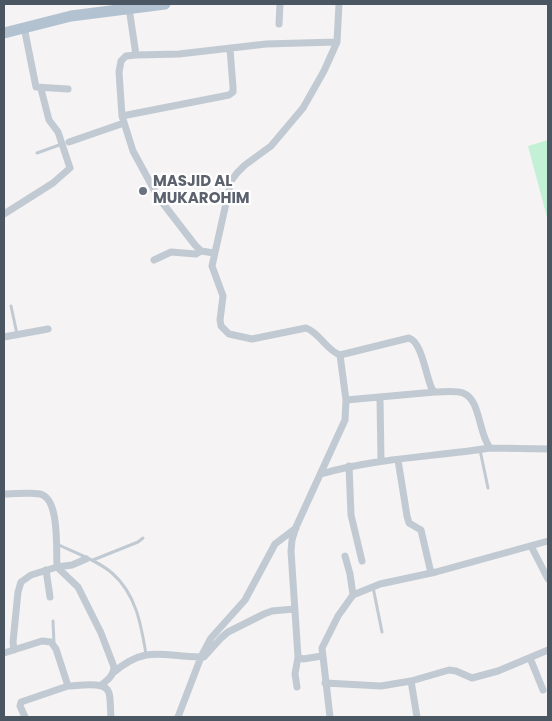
<!DOCTYPE html>
<style>
body{margin:0}
#map{position:relative;width:552px;height:721px;overflow:hidden;background:#f5f3f3;font-family:Poppins,sans-serif}
canvas{display:block}
.frame{position:absolute;inset:0;border:5px solid #4a5661;pointer-events:none}
</style>
<div id="map">
<canvas width="552" height="721"></canvas>
<div class="frame"></div>
</div>
<script>
const ctx = document.querySelector('canvas').getContext('2d');
ctx.lineJoin = 'round';
function paint(path, color) { ctx.fillStyle = color; ctx.fill(path, 'evenodd'); }
function strokePath(path, color, width, dash) { ctx.strokeStyle = color; ctx.lineWidth = width; ctx.lineCap = dash ? 'butt' : 'round'; ctx.setLineDash(dash || []); ctx.stroke(path); }
function label(font, color, halo, rows, align = 'center') {
  ctx.font = font + ' Poppins,sans-serif'; ctx.lineWidth = 4.5; ctx.setLineDash([]); ctx.textBaseline = 'middle'; ctx.strokeStyle = halo; ctx.fillStyle = color; for (const [text, x, y, turn = 0] of rows) {
    ctx.save(); ctx.translate(x, y); ctx.rotate((+turn || 0) * Math.PI / 180); ctx.textAlign = isNaN(turn) ? turn : align; if (halo) ctx.strokeText(text, 0, 0); ctx.fillText(text, 0, 0); ctx.restore();
  }
}
paint(new Path2D(`
 M 548,140 L 548,221 L 528,146 Z`), '#c3f1d5');
strokePath(new Path2D(`
 M 37,153 L 62,144
 M 11,306 L 17,334
 M 480,450 L 488,488
 M 57,544 C 75,553 97,560 112,573 C 136,594 141,624 146,654
 M 93,560 L 138,542 L 143,538
 M 373,587 L 382,632
 M 53,621 L 54,644`), '#c1cad2', 3);
strokePath(new Path2D(`
 M 339,4 L 337,42 L 324,71 L 303,108 L 271,146 L 245,165 L 237,173 L 231,181 L 212,266 L 223,296 L 220,320 L 221,326 L 229,334 L 252,339 L 306,328 C 320,333 326,350 340,355 L 409,338 C 422,342 426,377 432,389 L 435,392 C 444,392 455,390 463,393 C 481,400 478,433 490,448 L 548,449
 M 129,8 L 136,55
 M 279,24 L 280,4
 M 24,27 L 36,87 L 68,89
 M 122,116 L 229,95 L 233,92 L 233,87 L 230,49
 M 69,142 L 124,123
 M 4,214 L 53,183 L 70,168 L 58,132 L 49,120 L 41,89
 M 214,253 L 201,251 L 195,245 L 158,197 L 133,151 L 122,116 L 119,72 L 121,61 L 126,56 L 136,55 L 179,54 L 266,44 L 337,42
 M 154,260 L 171,252 L 196,254 L 201,251
 M 4,337 L 48,329
 M 380,398 L 381,461
 M 346,400 L 435,392
 M 398,460 L 407,516 L 409,523 L 421,530 L 431,573
 M 349,466 L 351,515 L 362,561
 M 321,474 C 376,458 433,457 490,448
 M 4,494 C 15,494 29,492 40,494 C 60,498 56,550 57,567 L 31,575 L 21,582 L 18,592 L 13,642 L 14,650
 M 531,546 L 548,579
 M 345,556 L 350,574 L 353,595
 M 57,567 L 78,587 L 101,633 L 114,667 C 114,675 108,680 101,685
 M 57,567 L 72,565 L 86,559
 M 46,570 L 50,597
 M 4,653 L 42,641 L 51,642 L 56,649 L 68,686 C 78,686 106,680 109,693 C 111,700 110,709 111,717
 M 298,657 L 303,659 L 322,656
 M 530,658 L 543,690
 M 114,672 C 149,643 165,658 204,657 L 221,638 L 228,632 L 264,614 L 272,611 L 294,609
 M 411,681 L 417,717
 M 325,683 L 381,686 L 411,681 L 449,670 L 456,671 L 472,678 L 498,671 L 548,650
 M 297,687 L 295,674 L 298,657 L 291,551 L 292,540 L 296,527 L 345,420 L 346,400 L 340,355
 M 25,717 L 20,706 L 21,702 L 68,686
 M 178,717 L 201,657 L 211,638 L 245,600 L 275,544 L 296,528
 M 330,717 L 322,648 L 338,616 L 353,595 L 380,584 L 436,572 L 548,541`), '#c1cad2', 7);
strokePath(new Path2D(`
 M 4,33 L 71,16 L 165,4`), '#b3c2d1', 11);
for (const [x, y, r, color] of [
 [143,191,5,"#6b7280"]
]) { const dot = new Path2D(); dot.arc(x, y, r, 0, 2 * Math.PI); ctx.fillStyle = color; ctx.fill(dot); strokePath(dot, '#fff', 2); }
label('bold 15px', '#5b616d', '#fff', [
 ["MASJID AL",153,182],
 ["MUKAROHIM",153,199]
], 'left');
</script>
